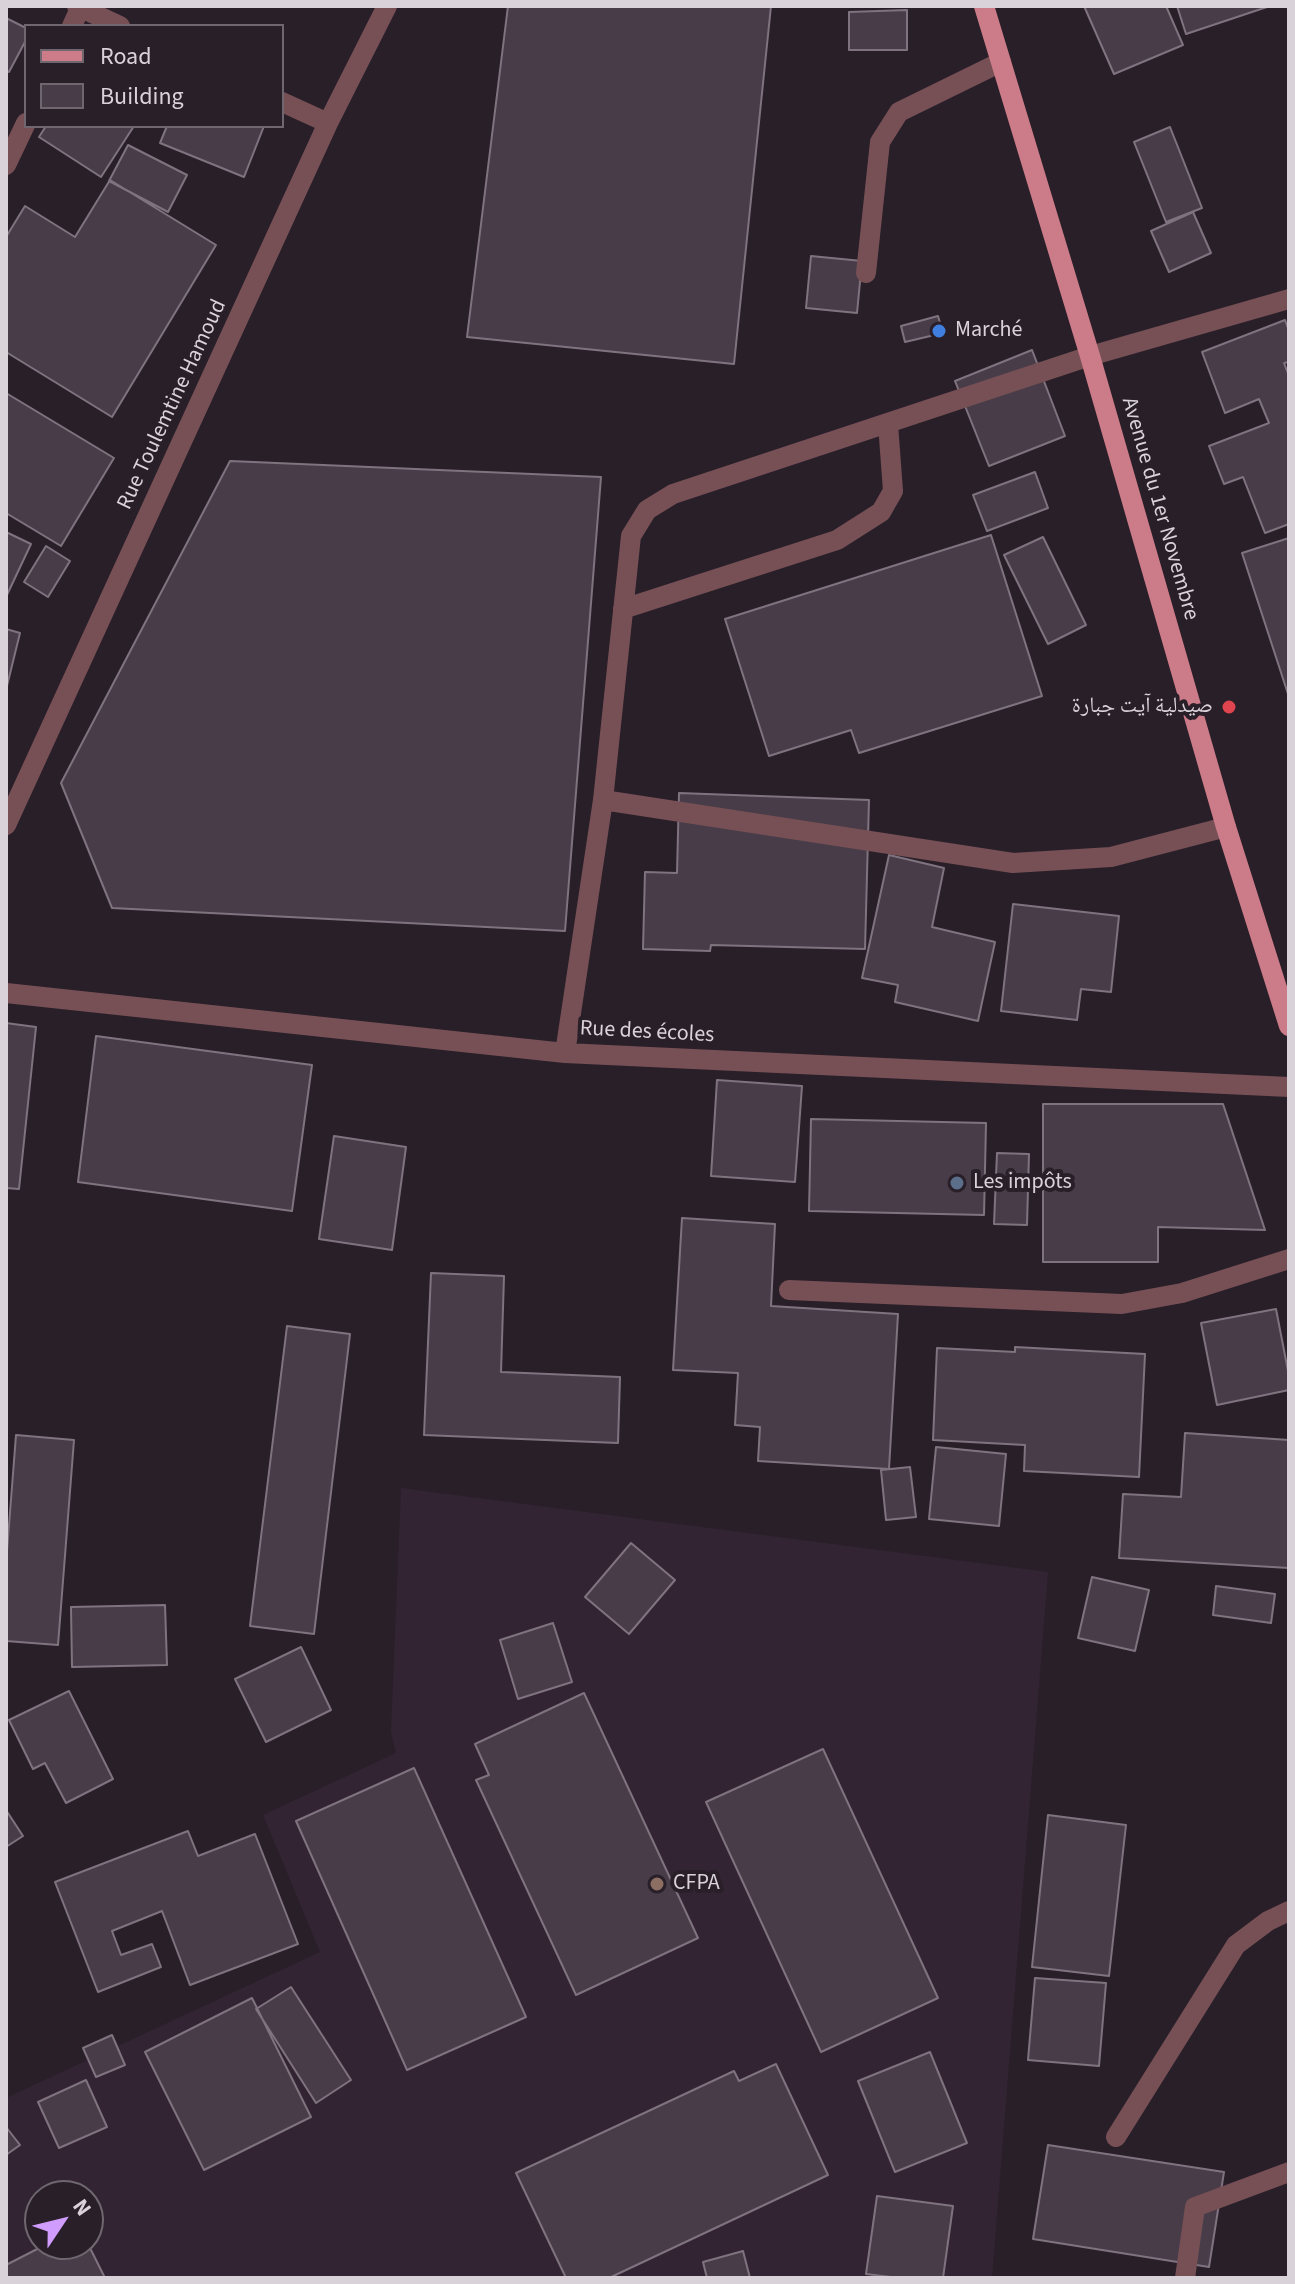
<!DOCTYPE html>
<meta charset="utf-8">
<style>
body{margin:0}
#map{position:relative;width:1295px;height:2284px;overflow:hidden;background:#291f29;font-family:"Source Sans 3",sans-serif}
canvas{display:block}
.frame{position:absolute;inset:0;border:8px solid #d9d2d9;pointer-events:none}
.legend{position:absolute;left:24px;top:24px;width:260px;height:104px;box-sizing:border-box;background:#291f29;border:2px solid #6f676f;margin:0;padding:10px 14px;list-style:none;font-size:24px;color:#d9d2d9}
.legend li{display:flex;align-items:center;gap:16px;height:40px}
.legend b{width:40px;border:2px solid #6f676f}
.north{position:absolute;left:24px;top:2180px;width:80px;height:80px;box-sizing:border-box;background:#291f29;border:2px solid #6f676f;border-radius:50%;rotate:55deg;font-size:22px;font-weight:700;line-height:32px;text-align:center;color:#d9d2d9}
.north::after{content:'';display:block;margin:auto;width:28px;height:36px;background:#d09dff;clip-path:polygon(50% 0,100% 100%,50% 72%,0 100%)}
</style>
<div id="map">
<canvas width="1295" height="2284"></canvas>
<div class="frame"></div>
<ul class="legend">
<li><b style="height:10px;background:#cc7b88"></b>Road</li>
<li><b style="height:22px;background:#473c47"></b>Building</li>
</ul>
<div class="north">N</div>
</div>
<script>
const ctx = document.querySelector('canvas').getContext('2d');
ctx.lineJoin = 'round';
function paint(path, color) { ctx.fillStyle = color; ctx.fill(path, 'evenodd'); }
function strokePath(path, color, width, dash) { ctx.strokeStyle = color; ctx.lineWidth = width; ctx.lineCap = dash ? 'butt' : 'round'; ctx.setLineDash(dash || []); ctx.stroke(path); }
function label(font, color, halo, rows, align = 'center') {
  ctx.font = font + ' "Source Sans 3","Noto Naskh Arabic",sans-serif'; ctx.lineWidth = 8; ctx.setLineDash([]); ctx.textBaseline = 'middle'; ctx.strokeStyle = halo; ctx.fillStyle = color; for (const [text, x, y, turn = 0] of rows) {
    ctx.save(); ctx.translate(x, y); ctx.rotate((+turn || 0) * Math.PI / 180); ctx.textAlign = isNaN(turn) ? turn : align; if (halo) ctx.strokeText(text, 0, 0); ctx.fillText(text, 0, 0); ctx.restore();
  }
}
paint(new Path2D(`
 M 401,1488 L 1048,1572 L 992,2278 L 6,2278 L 6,2098 L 320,1952 L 263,1815 L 396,1753 L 391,1732 ZM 40,2196 L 88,2196 L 88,2244 L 40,2244 Z`), '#332433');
const building = new Path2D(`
 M 508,6 L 771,6 L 734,364 L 467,337 Z
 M 1084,6 L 1166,6 L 1183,45 L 1114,74 Z
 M 1177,6 L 1270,6 L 1186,34 Z
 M 907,10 L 907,50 L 849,50 L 849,12 Z
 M 6,18 L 26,28 L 26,40 L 9,72 L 6,70 Z
 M 46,126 L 134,126 L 101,177 L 39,137 Z
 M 167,126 L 264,126 L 244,177 L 160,143 Z
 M 1170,127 L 1202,208 L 1166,222 L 1134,142 Z
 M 128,145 L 187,175 L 168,212 L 109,181 Z
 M 110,180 L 216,245 L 112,417 L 6,352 L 6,237 L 25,206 L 75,237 Z
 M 1193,212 L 1211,253 L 1169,272 L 1151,231 Z
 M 811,256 L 862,261 L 857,313 L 806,308 Z
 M 938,316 L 943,333 L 905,342 L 901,326 Z
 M 1285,320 L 1289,331 L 1289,362 L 1284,363 L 1289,376 L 1289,524 L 1265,533 L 1243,477 L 1224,484 L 1209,446 L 1269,423 L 1259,399 L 1225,413 L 1202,352 Z
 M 1032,350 L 1065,436 L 989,466 L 955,381 Z
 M 6,393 L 114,458 L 61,546 L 6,513 Z
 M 230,461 L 601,477 L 565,931 L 112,908 L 61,783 Z
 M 1035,472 L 1048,508 L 987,531 L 973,495 Z
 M 6,532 L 31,544 L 6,597 Z
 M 991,535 L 1042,696 L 859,753 L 851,730 L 769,756 L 725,619 Z
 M 1043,537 L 1086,625 L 1048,644 L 1004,555 Z
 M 1289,538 L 1289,697 L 1242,553 Z
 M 46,546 L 70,561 L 48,597 L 24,582 Z
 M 6,629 L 20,633 L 6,690 Z
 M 679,793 L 869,800 L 865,949 L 711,945 L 710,951 L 643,949 L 645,872 L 677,873 Z
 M 889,855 L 944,868 L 932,927 L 995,942 L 978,1021 L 895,1002 L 898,985 L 862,978 Z
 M 1013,904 L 1119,916 L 1111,992 L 1081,989 L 1077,1020 L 1001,1011 Z
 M 6,1023 L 36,1027 L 19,1189 L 6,1188 Z
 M 96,1036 L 312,1065 L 292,1211 L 78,1182 Z
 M 717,1080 L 802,1086 L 795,1182 L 711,1176 Z
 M 1043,1104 L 1223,1104 L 1265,1230 L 1158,1227 L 1158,1262 L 1043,1262 Z
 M 811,1119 L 986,1123 L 984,1215 L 809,1211 Z
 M 334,1136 L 406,1147 L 392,1250 L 319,1239 Z
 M 997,1153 L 1029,1154 L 1027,1225 L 994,1224 Z
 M 682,1218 L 775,1224 L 771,1306 L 898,1314 L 889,1469 L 758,1461 L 760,1427 L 735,1425 L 738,1373 L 673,1370 Z
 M 431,1273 L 504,1276 L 501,1372 L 620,1377 L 618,1443 L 424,1435 Z
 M 1276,1309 L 1289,1376 L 1289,1390 L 1217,1405 L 1201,1323 Z
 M 287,1326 L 350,1334 L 314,1634 L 250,1626 Z
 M 1015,1347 L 1145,1354 L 1139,1477 L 1024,1471 L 1025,1445 L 933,1440 L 937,1348 L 1015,1352 Z
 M 1185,1433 L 1289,1440 L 1289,1568 L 1119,1558 L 1123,1494 L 1181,1497 Z
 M 16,1435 L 74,1440 L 58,1645 L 6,1641 L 6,1564 Z
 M 936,1447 L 1006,1454 L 999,1526 L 929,1519 Z
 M 910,1467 L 916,1517 L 886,1520 L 881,1470 Z
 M 631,1543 L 675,1580 L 629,1634 L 585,1597 Z
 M 1092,1577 L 1149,1590 L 1135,1651 L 1078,1638 Z
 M 1216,1586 L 1275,1594 L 1271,1623 L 1213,1615 Z
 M 165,1605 L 167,1665 L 72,1667 L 71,1607 Z
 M 553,1623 L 572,1682 L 518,1699 L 500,1640 Z
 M 301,1647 L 331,1710 L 266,1742 L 235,1679 Z
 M 69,1691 L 113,1779 L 66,1803 L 45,1763 L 33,1769 L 9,1720 Z
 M 584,1693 L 698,1938 L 576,1995 L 476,1780 L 489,1775 L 475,1744 Z
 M 823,1749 L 938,1998 L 821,2052 L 706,1802 Z
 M 414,1768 L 526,2017 L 407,2070 L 296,1821 Z
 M 6,1810 L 23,1836 L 6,1847 Z
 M 1048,1815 L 1126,1825 L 1109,1976 L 1032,1967 Z
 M 188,1831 L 198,1856 L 255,1834 L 298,1944 L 190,1985 L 162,1911 L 112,1931 L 121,1955 L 152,1944 L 161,1967 L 98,1992 L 55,1882 Z
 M 1035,1978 L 1106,1983 L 1099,2066 L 1028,2060 Z
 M 291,1987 L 351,2080 L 316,2103 L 256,2009 Z
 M 252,1998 L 311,2117 L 204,2170 L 145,2052 Z
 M 112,2035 L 125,2065 L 96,2077 L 83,2048 Z
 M 930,2052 L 967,2143 L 895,2172 L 858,2081 Z
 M 776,2064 L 828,2175 L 609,2278 L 566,2278 L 516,2173 L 734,2071 L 739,2081 Z
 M 86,2080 L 107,2127 L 59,2148 L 38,2102 Z
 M 6,2127 L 20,2145 L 6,2155 Z
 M 1048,2145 L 1224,2172 L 1209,2267 L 1033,2239 Z
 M 877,2196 L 953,2206 L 943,2278 L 899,2278 L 866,2274 Z
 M 47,2244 L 88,2244 L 105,2278 L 6,2278 L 6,2265 Z
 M 743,2251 L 750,2278 L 707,2278 L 703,2262 Z`);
paint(building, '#473c47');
strokePath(building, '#807380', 2);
strokePath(new Path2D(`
 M 77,6 L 120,26
 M 72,26 L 81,6
 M 282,102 L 328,123
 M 6,165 L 26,123
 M 866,273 L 880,142 L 899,112 L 1001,62
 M 623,609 L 837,540 L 881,512 L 893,491 L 888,424
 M 603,800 L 1013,863 L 1111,857 L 1226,827
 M 6,825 L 328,123 L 387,6
 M 6,993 L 565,1053 L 1289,1087
 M 565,1053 L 603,800 L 631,536 L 647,510 L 673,494 L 1090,356 L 1289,299
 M 789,1290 L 1122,1304 L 1182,1293 L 1289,1259
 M 1116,2137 L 1236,1945 L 1268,1921 L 1289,1911
 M 1185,2278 L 1195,2207 L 1289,2172`), '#775056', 20);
strokePath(new Path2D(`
 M 984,6 L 1090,356 L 1226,827 L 1289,1026`), '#cc7b88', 20);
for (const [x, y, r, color] of [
 [939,331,8,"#3f7fe0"],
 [1229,707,8,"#e0444e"],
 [957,1183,8,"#5c6f8a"],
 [657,1884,8,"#8d6e63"]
]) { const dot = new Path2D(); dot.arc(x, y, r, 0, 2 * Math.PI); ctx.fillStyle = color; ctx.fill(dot); strokePath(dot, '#291f29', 3); }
label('22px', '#d9d2d9', '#291f29', [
 ["Marché",955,331],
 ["صيدلية آيت جبارة",1213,707,"right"],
 ["Les impôts",973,1183],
 ["CFPA",673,1884]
], 'left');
label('22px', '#d9d2d9', '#291f29', [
 ["Rue Toulemtine Hamoud",173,405,-65],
 ["Avenue du 1er Novembre",1159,509,74],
 ["Rue des écoles",647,1033,3]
]);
</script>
